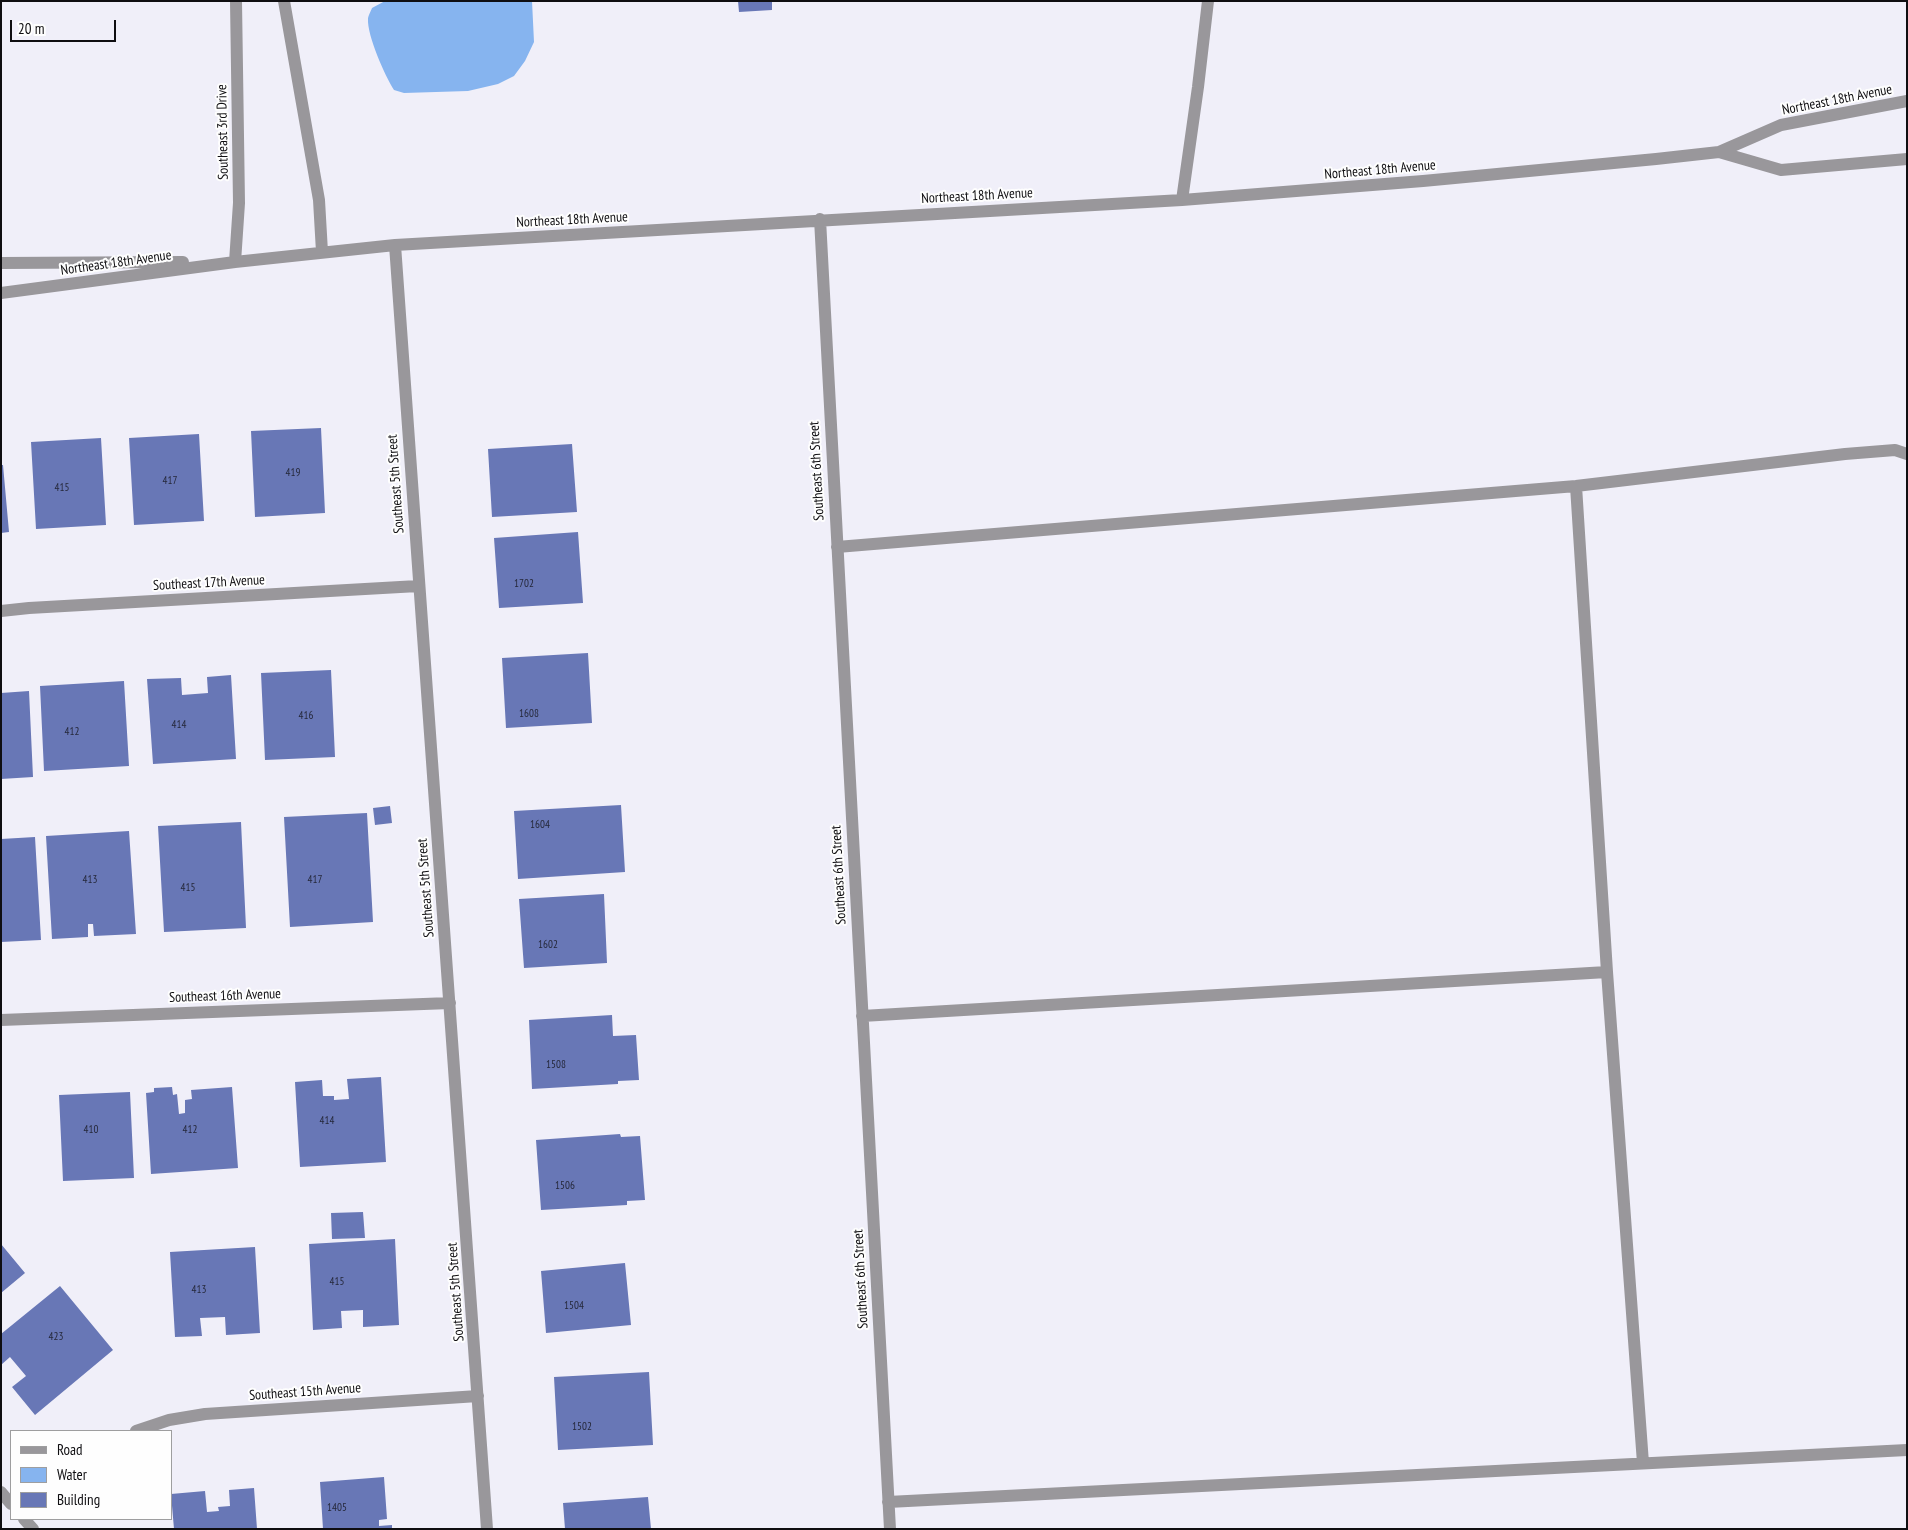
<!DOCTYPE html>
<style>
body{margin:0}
#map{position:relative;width:1908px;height:1530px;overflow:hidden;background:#f0eff9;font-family:"PT Sans Narrow",sans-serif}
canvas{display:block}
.frame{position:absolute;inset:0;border:2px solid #0f0e11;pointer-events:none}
.legend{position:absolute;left:10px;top:1430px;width:162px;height:90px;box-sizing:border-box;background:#fefefe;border:1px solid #9e9e9f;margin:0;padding:6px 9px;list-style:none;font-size:15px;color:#0f0e11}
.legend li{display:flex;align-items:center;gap:10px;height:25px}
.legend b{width:25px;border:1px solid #9e9e9f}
.scale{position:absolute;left:10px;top:20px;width:106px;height:22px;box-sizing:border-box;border:2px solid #0f0e11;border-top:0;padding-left:6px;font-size:15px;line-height:18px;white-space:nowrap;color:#0f0e11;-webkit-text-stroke:4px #fefefe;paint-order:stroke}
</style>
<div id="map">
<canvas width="1908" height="1530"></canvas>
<div class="frame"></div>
<ul class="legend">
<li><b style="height:6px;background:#99979b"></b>Road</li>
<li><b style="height:14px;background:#86b4ef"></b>Water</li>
<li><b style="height:14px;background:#6877b6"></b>Building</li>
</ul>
<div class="scale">20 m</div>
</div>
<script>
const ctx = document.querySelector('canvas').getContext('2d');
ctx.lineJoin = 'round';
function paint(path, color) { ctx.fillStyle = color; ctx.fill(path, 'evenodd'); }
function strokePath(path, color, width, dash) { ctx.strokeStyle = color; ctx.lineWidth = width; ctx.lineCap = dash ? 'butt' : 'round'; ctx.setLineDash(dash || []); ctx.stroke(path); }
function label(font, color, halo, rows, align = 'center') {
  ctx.font = font + ' "PT Sans Narrow",sans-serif'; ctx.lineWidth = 4; ctx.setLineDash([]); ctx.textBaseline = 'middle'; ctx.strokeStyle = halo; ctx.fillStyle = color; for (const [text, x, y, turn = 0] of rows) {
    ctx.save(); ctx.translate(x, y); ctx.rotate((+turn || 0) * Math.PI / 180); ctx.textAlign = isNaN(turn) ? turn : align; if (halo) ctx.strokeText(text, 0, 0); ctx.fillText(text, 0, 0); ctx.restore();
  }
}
paint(new Path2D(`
 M 385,1 L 532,1 L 534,42 L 525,61 L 514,76 L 498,84 L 468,91 L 404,93 L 394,90 C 385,76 367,35 368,19 C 368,16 371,11 372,8 Z`), '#86b4ef');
paint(new Path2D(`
 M 738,1 L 772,1 L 772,10 L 739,12 Z
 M 321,428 L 325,513 L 255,517 L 251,431 Z
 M 199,434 L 204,521 L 134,525 L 129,438 Z
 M 101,438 L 106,525 L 36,529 L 31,442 Z
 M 572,444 L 577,512 L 492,517 L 488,449 Z
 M 1,465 L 3,465 L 9,532 L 1,533 Z
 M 578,532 L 583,603 L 499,608 L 494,538 Z
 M 588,653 L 592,723 L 506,728 L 502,658 Z
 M 331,670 L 335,757 L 265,760 L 261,673 Z
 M 231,675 L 236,759 L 153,764 L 147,679 L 181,678 L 182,695 L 208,693 L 207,677 Z
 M 124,681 L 129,766 L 44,771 L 40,686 Z
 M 29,691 L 33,777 L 1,779 L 1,693 Z
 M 621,805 L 625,872 L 518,879 L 514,811 Z
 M 390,806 L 392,823 L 375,825 L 373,808 Z
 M 367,813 L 373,922 L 290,927 L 284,817 Z
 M 241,822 L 246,928 L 164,932 L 158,826 Z
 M 129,831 L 136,934 L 94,936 L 93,924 L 88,924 L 88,937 L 52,939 L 46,836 Z
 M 35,837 L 41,940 L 1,942 L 1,839 Z
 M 604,894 L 607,963 L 524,968 L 519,899 Z
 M 612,1015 L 613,1036 L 636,1035 L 639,1080 L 618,1081 L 618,1084 L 532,1089 L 529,1020 Z
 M 381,1077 L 386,1162 L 300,1167 L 295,1082 L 322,1080 L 323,1096 L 334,1096 L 334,1100 L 349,1099 L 347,1079 Z
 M 172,1087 L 173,1095 L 177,1094 L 179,1114 L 185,1113 L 185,1100 L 192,1099 L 191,1090 L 232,1087 L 238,1168 L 151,1174 L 146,1093 L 154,1092 L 154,1088 Z
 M 130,1092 L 134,1178 L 63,1181 L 59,1095 Z
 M 620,1134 L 621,1137 L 640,1136 L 645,1200 L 627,1201 L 627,1205 L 541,1210 L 536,1140 Z
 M 363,1212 L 365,1238 L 332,1239 L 331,1213 Z
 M 395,1239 L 399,1325 L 363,1327 L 363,1310 L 341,1311 L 342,1328 L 313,1330 L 309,1244 Z
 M 1,1244 L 25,1273 L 1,1293 Z
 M 255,1247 L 260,1333 L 226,1335 L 225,1317 L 200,1318 L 202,1336 L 175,1337 L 170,1252 Z
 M 625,1263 L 631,1325 L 546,1333 L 541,1271 Z
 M 60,1286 L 113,1350 L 35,1415 L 12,1387 L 26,1376 L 10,1357 L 1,1365 L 1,1334 Z
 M 649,1372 L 653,1445 L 558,1450 L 554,1377 Z
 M 384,1477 L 387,1519 L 379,1520 L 379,1526 L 392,1525 L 392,1529 L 323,1529 L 320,1482 Z
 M 254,1488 L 257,1529 L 174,1529 L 171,1494 L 205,1491 L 207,1512 L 219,1511 L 218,1507 L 230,1506 L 229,1490 Z
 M 648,1497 L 651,1529 L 565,1529 L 563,1503 Z`), '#6877b6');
strokePath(new Path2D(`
 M 284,1 L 319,200 L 322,252
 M 1719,152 L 1781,170 L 1907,159
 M 1182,200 L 1198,87 L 1208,1
 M 820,219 L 890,1529
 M 395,245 L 487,1529
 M 235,262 L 239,203 L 236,1
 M 1,263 L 183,262
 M 1,293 L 235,262 L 395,245 L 1182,200 L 1423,181 L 1656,159 L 1719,152 L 1781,125 L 1907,101
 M 1576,486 L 1607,972 L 1643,1463
 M 837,547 L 1576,486 L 1845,454 L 1895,450 L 1907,454
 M 1,611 L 29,608 L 418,586
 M 862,1016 L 1607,972
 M 1,1020 L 450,1003
 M 136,1431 L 169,1420 L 205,1414 L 478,1396
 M 1,1492 L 11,1504
 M 888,1502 L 1907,1450
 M 24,1519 L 33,1529`), '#99979b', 12);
label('11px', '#25283a', null, [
 ["419",293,473],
 ["417",170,481],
 ["415",62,488],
 ["1702",524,584],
 ["1608",529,714],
 ["416",306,716],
 ["414",179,725],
 ["412",72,732],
 ["1604",540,825],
 ["413",90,880],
 ["417",315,880],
 ["415",188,888],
 ["1602",548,945],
 ["1508",556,1065],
 ["414",327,1121],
 ["410",91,1130],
 ["412",190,1130],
 ["1506",565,1186],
 ["415",337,1282],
 ["413",199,1290],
 ["1504",574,1306],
 ["423",56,1337],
 ["1502",582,1427],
 ["1405",337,1508]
]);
label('14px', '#0f0e11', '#fefefe', [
 ["Northeast 18th Avenue",1837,100,-11],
 ["Southeast 3rd Drive",223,132,-91],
 ["Northeast 18th Avenue",1380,170,-5],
 ["Northeast 18th Avenue",977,196,-3],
 ["Northeast 18th Avenue",572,220,-3],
 ["Northeast 18th Avenue",116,263,-8],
 ["Southeast 6th Street",817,471,-93],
 ["Southeast 5th Street",396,484,-94],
 ["Southeast 17th Avenue",209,583,-3],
 ["Southeast 6th Street",839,875,-93],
 ["Southeast 5th Street",426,888,-94],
 ["Southeast 16th Avenue",225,996,-2],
 ["Southeast 6th Street",861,1279,-93],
 ["Southeast 5th Street",456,1292,-94],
 ["Southeast 15th Avenue",305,1392,-4]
]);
</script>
